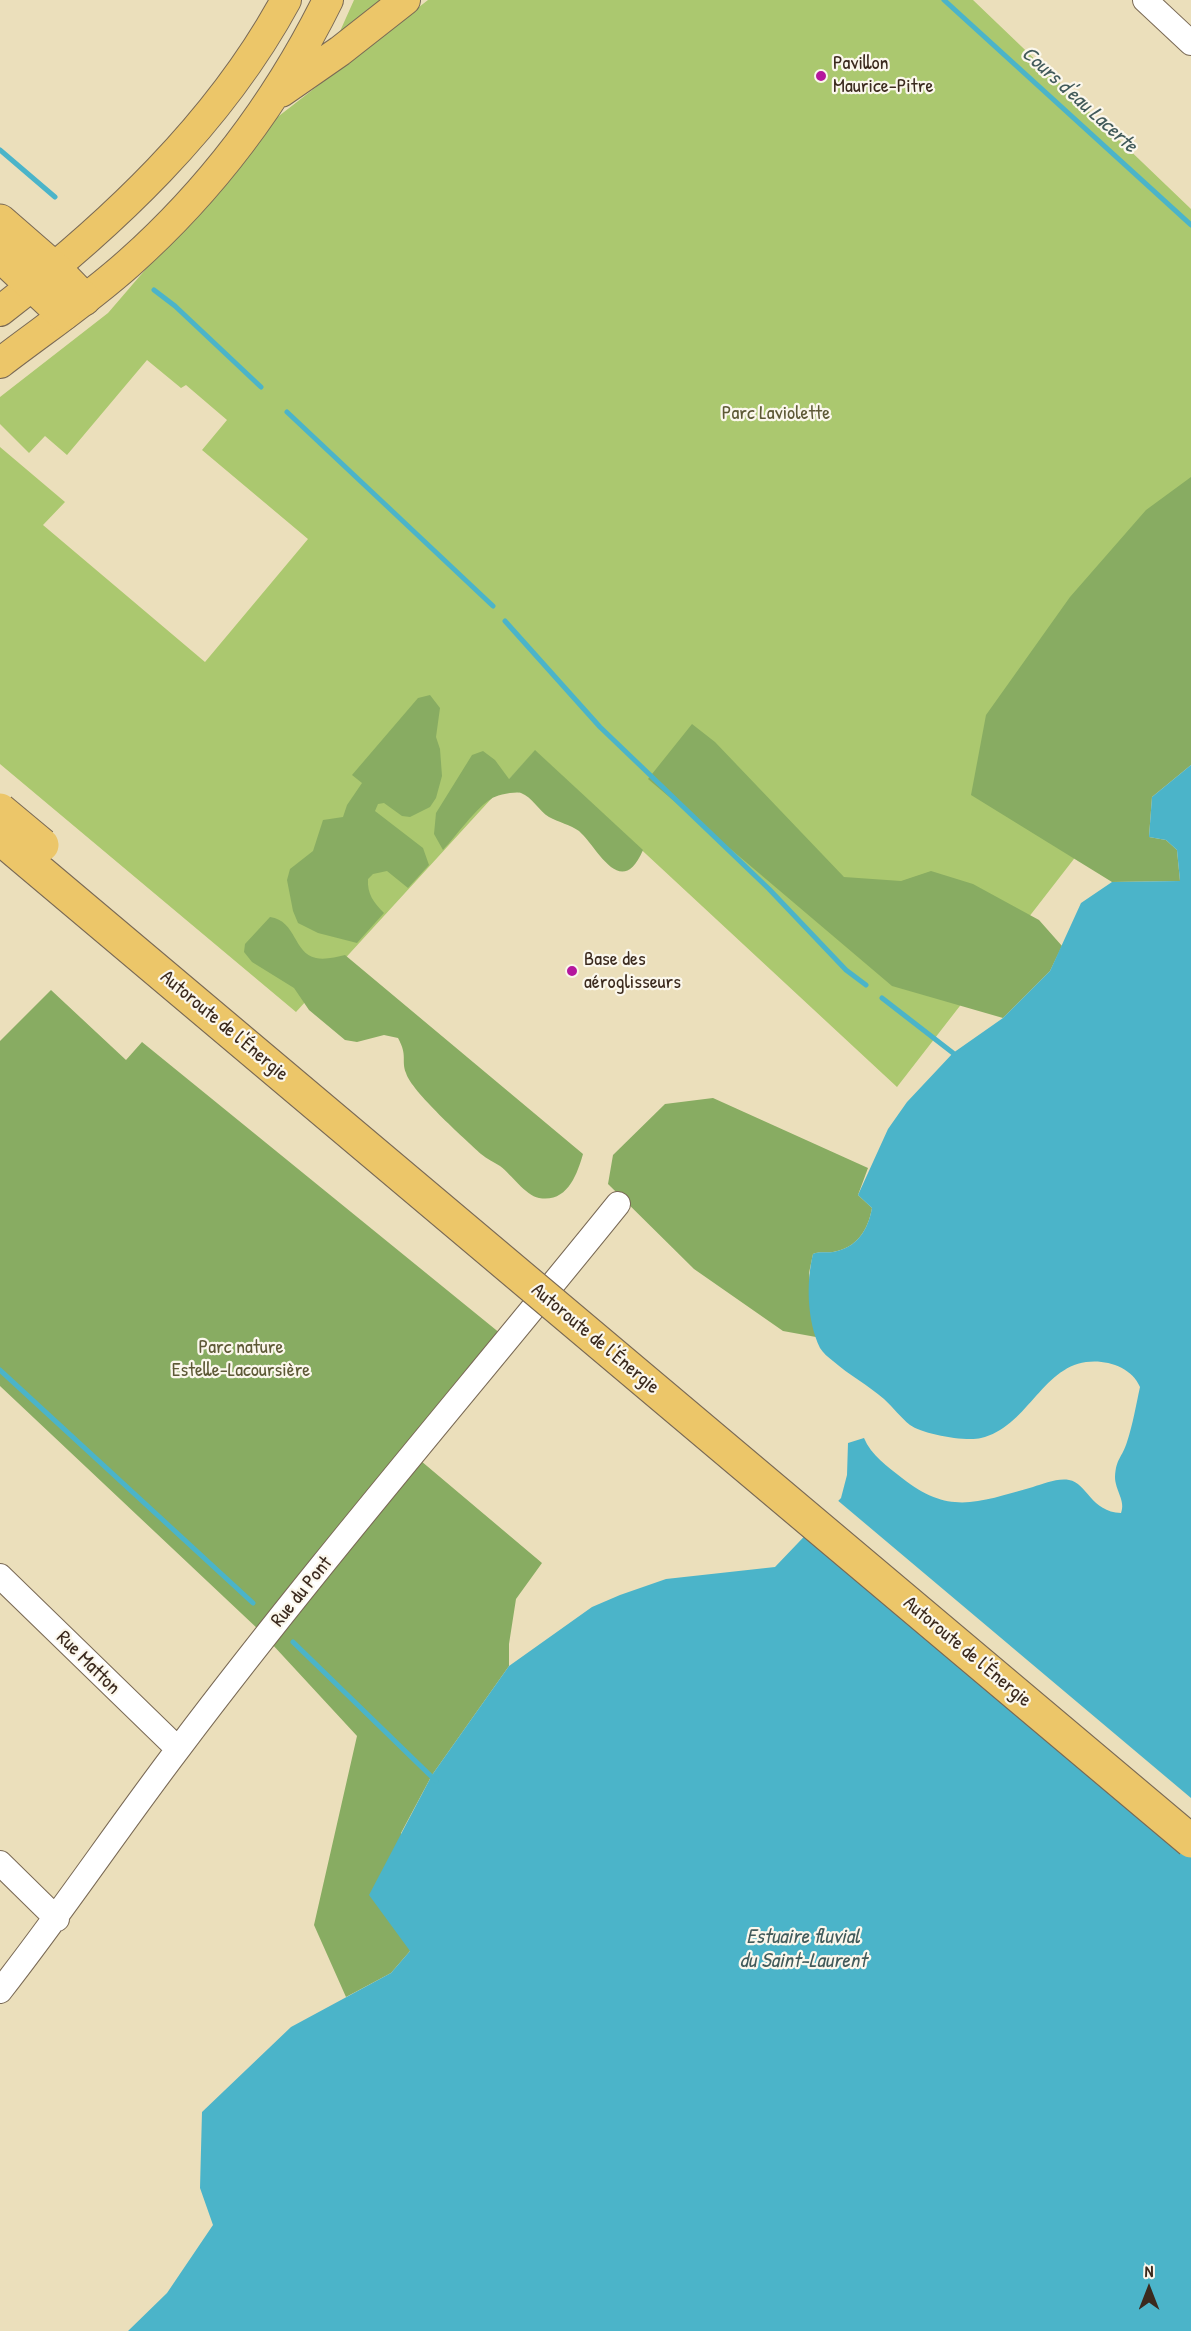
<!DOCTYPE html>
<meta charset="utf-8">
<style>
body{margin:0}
#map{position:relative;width:1191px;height:2331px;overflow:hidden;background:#ebdfbb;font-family:"Patrick Hand",sans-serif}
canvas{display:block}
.north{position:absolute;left:1119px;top:2259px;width:60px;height:60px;-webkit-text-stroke:4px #fbf7ec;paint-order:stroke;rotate:0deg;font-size:16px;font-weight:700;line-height:24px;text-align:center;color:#3b2a1e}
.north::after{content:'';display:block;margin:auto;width:21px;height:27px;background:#3b2a1e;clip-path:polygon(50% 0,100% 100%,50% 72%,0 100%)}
</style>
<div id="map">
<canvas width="1191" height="2331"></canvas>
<div class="north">N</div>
</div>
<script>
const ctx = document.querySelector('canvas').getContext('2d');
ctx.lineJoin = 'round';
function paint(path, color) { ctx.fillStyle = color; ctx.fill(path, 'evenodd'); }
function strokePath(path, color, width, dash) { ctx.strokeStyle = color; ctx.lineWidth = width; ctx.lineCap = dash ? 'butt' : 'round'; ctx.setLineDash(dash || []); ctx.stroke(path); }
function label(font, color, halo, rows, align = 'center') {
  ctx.font = font + ' "Patrick Hand",sans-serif'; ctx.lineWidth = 4.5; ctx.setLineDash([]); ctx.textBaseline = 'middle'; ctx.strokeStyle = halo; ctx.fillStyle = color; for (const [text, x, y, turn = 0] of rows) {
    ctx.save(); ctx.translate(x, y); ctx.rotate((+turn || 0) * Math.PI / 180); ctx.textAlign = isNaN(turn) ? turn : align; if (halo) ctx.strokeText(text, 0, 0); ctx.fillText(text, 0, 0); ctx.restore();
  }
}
paint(new Path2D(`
 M 354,0 L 390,0 L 337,38 Z
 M 428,0 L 973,0 L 1191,209 L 1191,708 L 897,1087 L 535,751 L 296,1012 L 0,764 L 0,447 L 65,502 L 43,525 L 205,662 L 308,539 L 202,450 L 227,420 L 186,385 L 181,388 L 147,360 L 67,455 L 45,436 L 29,453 L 0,424 L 0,397 L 108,313 L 275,119 Z`), '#abc86f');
paint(new Path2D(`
 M 1191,477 L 1191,765 L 1152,797 L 1149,837 L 1166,840 L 1177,850 L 1180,881 L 1112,882 L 971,795 L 986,715 L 1070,597 L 1146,510 Z
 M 430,695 L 440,708 L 436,737 L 440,749 L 442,776 L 436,798 L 430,807 L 410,817 L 402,816 L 384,803 L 378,804 L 375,811 L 423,848 L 429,865 L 408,888 L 387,871 L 373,874 L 368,879 C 367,894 374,903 384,913 L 357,943 L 318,933 L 298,923 L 293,911 L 287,880 L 290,869 L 313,851 L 323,820 L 343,817 L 347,805 L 362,783 L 352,775 L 418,698 Z
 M 692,724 L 715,742 L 844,877 L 901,881 L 931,871 L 973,884 L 1039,920 L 1062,946 L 1050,971 L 1003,1018 L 892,986 L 648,779 Z
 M 535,750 L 643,850 C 621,901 598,848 579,831 C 571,825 558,822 549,817 C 539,811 532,797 521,793 C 516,791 495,795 491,799 C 477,807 455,837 443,850 L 434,834 L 436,813 L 472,755 L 483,751 L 495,760 L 509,779 Z
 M 270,917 C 297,921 293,953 316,958 C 325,960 336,957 345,955 L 583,1154 C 577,1175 567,1203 539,1198 C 525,1195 512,1175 500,1166 C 494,1162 487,1159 481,1154 C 465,1139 411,1091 406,1073 C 401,1060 408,1056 398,1038 L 384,1035 L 357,1042 L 345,1040 L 309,1010 L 294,988 L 252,962 L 244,952 L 245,944 Z
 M 51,990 L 126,1060 L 142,1042 L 501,1334 L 408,1450 L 542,1563 L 516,1599 L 509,1644 L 509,1666 L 432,1775 L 401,1833 L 410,1951 L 391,1973 L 346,1997 L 314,1925 L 357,1736 L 259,1630 L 0,1386 L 0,1041 Z
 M 713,1098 L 868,1168 L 858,1195 L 872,1208 C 868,1230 857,1248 833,1252 C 826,1253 821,1251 813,1254 L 809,1273 L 816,1337 L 783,1331 L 694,1269 L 608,1184 L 613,1155 L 665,1104 Z`), '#88ac62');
paint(new Path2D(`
 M 1191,765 L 1191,2331 L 128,2331 L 167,2293 L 213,2225 L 200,2188 L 202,2112 L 291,2027 L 391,1973 L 410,1951 L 369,1895 L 432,1775 L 509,1666 L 592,1607 L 620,1595 L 666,1579 L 775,1567 L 841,1498 L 847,1475 L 848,1443 L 864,1438 C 871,1455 888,1467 902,1478 C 950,1516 978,1502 1033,1487 C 1043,1484 1057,1478 1069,1480 C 1087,1483 1091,1512 1121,1513 C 1126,1501 1115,1490 1115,1477 C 1116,1458 1122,1458 1127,1442 C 1133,1424 1136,1405 1140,1387 C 1132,1367 1106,1359 1086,1362 C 1042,1368 1026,1428 981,1438 C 966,1442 922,1434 910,1425 C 901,1418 893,1407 884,1399 C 868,1385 849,1375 833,1361 C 828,1357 823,1353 820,1348 C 807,1321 806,1282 813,1254 C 820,1251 826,1253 833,1252 C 857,1248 868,1230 872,1208 L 858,1195 L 888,1129 L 907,1102 L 953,1053 L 1003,1018 L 1050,971 L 1081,903 L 1112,882 L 1180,881 L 1177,850 L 1166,840 L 1149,837 L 1152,797 Z`), '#4bb4c9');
paint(new Path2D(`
 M 836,1499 L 1191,1798 L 1191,1856 L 805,1531 Z`), '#ebdfbb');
strokePath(new Path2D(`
 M 944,0 L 1191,225
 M 0,150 L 55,197
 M 154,290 L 175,306 L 261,387
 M 287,412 L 493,606
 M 505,621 L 600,727 L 769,889 L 846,970 L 866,985
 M 882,998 L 953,1053
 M 0,1370 L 253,1603
 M 293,1642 L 436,1781`), '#4bb4c9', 5);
const minor = new Path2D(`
 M 1145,0 L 1191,43
 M 0,1576 L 178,1749
 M 0,1863 L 57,1919
 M 0,1991 C 62,1912 118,1828 179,1748 C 319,1562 472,1385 618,1204`);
const major = new Path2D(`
 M 281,92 L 340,51 L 405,0
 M 0,311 C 110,226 219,124 286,0
 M 0,363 C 43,330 89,299 129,263 C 212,189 279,99 328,0`);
const highway = new Path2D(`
 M 0,221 L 54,268 L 84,299
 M 0,255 L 63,314`);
strokePath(minor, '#796955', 26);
strokePath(major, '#796955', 32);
strokePath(highway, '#796955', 35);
strokePath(minor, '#fff', 24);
strokePath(major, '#ecc669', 30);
strokePath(highway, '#ecc669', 33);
const highwayBridge = new Path2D(`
 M 0,810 L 42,845
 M 0,838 L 1191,1841`);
strokePath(highwayBridge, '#796955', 35, []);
strokePath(highwayBridge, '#ecc669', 33);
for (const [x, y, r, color] of [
 [821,76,6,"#b5179e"],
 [572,971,6,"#b5179e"]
]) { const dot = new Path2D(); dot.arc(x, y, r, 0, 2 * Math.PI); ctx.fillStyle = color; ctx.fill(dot); strokePath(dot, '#fbf7ec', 2); }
label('20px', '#3b2a1e', '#fbf7ec', [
 ["Pavillon",833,64],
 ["Maurice-Pitre",833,87],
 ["Base des",584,960],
 ["aéroglisseurs",584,983]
], 'left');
label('20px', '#5d5936', '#fbf7ec', [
 ["Parc Laviolette",776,414],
 ["Parc nature",241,1348],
 ["Estelle-Lacoursière",241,1371]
]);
label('20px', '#3b2a1e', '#fbf7ec', [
 ["Autoroute de l'Énergie",224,1026,40],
 ["Autoroute de l'Énergie",595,1339,40],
 ["Rue du Pont",302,1592,-51],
 ["Autoroute de l'Énergie",967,1652,40],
 ["Rue Matton",88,1663,45]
]);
label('italic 21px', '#415a5a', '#fbf7ec', [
 ["Cours d'eau Lacerte",1079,100,42],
 ["Estuaire fluvial",803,1937],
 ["du Saint-Laurent",803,1961]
]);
</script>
